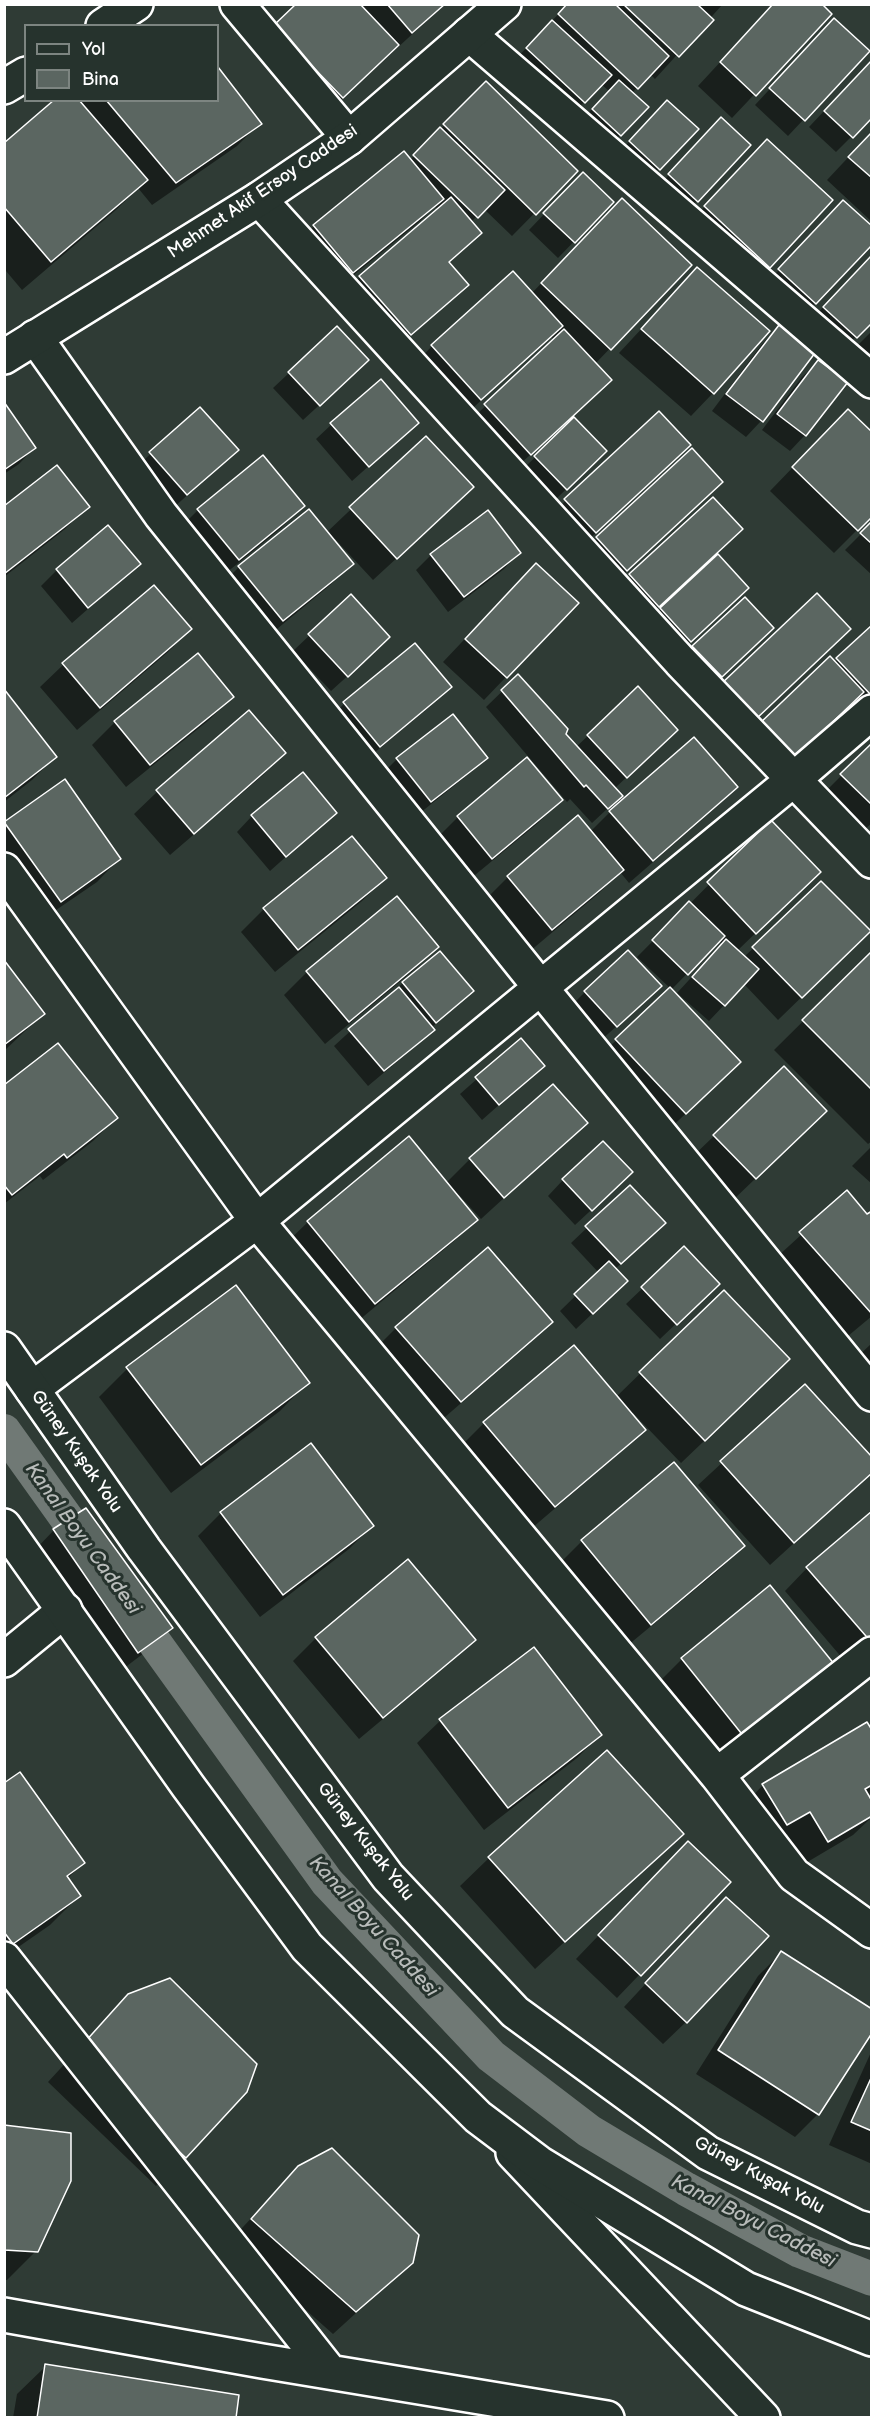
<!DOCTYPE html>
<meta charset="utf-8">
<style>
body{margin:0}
#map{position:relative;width:876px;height:2422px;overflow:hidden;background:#2f3b35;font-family:"Balsamiq Sans",sans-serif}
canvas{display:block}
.frame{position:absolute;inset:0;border:6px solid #fff;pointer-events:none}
.legend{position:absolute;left:24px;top:24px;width:195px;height:78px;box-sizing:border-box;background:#26332d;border:2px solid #7d8581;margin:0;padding:8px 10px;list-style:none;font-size:18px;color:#fff}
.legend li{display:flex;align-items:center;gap:12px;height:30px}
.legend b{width:30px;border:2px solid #7d8581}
</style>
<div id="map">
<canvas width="876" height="2422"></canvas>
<div class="frame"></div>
<ul class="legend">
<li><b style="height:8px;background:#26332d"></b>Yol</li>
<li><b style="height:16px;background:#5b6661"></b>Bina</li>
</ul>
</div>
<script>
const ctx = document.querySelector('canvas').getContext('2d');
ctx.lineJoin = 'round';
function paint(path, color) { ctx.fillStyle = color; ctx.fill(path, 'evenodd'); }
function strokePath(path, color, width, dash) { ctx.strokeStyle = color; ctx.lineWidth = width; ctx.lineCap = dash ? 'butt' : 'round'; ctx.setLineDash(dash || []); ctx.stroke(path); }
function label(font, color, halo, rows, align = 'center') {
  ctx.font = font + ' "Balsamiq Sans",sans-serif'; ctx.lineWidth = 6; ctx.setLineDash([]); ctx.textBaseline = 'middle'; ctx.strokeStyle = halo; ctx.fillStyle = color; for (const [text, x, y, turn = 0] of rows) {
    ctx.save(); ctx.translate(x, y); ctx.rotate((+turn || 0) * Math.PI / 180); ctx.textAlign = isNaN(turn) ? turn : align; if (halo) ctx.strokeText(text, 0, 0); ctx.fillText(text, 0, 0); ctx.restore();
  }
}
paint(new Path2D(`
 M 298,4 L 445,4 L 319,120 L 252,49 Z
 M 568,4 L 723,4 L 655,79 L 650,74 L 632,93 L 620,135 L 605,151 L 577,125 L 609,91 L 601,84 L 569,118 L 511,64 Z
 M 774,4 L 830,14 L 732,118 L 698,86 Z
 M 819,36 L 868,51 L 788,136 L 755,105 Z
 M 218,69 L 260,123 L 237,146 L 152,205 L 138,188 L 117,209 L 22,290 L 6,271 L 4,273 L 4,145 L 56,100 L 218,100 Z
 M 857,76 L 852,136 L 836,152 L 809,127 Z
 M 486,83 L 576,171 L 512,236 L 484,209 L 471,222 L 480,233 L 448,264 L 467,285 L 387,357 L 338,300 L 360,277 L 438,210 L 435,206 L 419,222 L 329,295 L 292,249 L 314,226 L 410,160 Z
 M 652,117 L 696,129 L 643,185 L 614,158 Z
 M 872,132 L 872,222 L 827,180 Z
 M 706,135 L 697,201 L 682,216 L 654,191 Z
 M 745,163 L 769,267 L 747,289 L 683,230 Z
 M 567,190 L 612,202 L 558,258 L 529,230 Z
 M 828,217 L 872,243 L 800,319 L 764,286 Z
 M 599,223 L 690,265 L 595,364 L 587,403 L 507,476 L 462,428 L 555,341 L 550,336 L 458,422 L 410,369 L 432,346 L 531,294 Z
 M 872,256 L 872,320 L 840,353 L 808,323 Z
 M 697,269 L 713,393 L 691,416 L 619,353 Z
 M 779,327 L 813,353 L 761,421 L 746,437 L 712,411 L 763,343 Z
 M 872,331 L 872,375 L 849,354 Z
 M 818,362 L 846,382 L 805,435 L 790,451 L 762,430 L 802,377 Z
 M 289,373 L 351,376 L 303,420 L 273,388 Z
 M 4,405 L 34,448 L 19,464 L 4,474 Z
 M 200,409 L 237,450 L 171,510 L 134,469 Z
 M 659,413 L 666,468 L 572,555 L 542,523 Z
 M 574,419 L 605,451 L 550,505 L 519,473 Z
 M 417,423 L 352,481 L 316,439 L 332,424 Z
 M 825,434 L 872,515 L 834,553 L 770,491 Z
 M 426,438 L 449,510 L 373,580 L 335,539 L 333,541 L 352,564 L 329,586 L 260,643 L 216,590 L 239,567 L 309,511 L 326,533 Z
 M 692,450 L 721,482 L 604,593 L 574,561 Z
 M 263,457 L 303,506 L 280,529 L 215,582 L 175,533 L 198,510 Z
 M 713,499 L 716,554 L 747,588 L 674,657 L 645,625 L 665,605 L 663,603 L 635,628 L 607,598 Z
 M 88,506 L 65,529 L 4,577 L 4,508 Z
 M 872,523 L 872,575 L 845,550 Z
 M 519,553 L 504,569 L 448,612 L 416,570 L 431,555 Z
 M 139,564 L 72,623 L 41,586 L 57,570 Z
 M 154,587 L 190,629 L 168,652 L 77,730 L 40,687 L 63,665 Z
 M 514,587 L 506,677 L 484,700 L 443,662 Z
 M 351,596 L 373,653 L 331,691 L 293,651 Z
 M 872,627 L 872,693 L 854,710 L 849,705 L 834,663 Z
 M 757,644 L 705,692 L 678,663 L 693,647 Z
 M 415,645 L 450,687 L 427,709 L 356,768 L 321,726 L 344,704 Z
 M 826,652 L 731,741 L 699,708 L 722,685 Z
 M 198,655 L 232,697 L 209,720 L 126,787 L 92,745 L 115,722 Z
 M 518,676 L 576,747 L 638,689 L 661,745 L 614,789 L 621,796 L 592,823 L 570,799 L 567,802 L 486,707 Z
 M 4,691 L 55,757 L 32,780 L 4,802 Z
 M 248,712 L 284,753 L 262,776 L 170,855 L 134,814 L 157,792 Z
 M 872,745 L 872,823 L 865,829 L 826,791 Z
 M 486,758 L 470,773 L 415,817 L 382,774 L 397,759 Z
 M 527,759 L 561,800 L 538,823 L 469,880 L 435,840 L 458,817 Z
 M 65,781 L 119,859 L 97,882 L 37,923 L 4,877 L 4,824 Z
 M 736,787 L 713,810 L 629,883 L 620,872 L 599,893 L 529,952 L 485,900 L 508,877 L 590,832 L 610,812 Z
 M 335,813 L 270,871 L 237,832 L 252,816 Z
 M 771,822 L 796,894 L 737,951 L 744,957 L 821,883 L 846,954 L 778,1020 L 744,984 L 709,1021 L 677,993 L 722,944 L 719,941 L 671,990 L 716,1085 L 662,1136 L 593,1062 L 671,989 L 637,957 Z
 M 385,878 L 362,901 L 275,972 L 241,932 L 264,909 Z
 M 396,898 L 437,947 L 415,969 L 325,1044 L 284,995 L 307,972 Z
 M 872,953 L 872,1141 L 868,1144 L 774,1050 Z
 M 4,963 L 43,1014 L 4,1051 Z
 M 403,983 L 472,991 L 431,1028 L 433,1030 L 417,1045 L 368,1086 L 334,1046 Z
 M 585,992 L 644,1002 L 600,1041 L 569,1008 Z
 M 521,1040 L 543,1066 L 482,1120 L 460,1094 Z
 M 4,1087 L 116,1118 L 93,1141 L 43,1180 L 40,1176 L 4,1204 Z
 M 586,1123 L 481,1219 L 459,1195 L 457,1196 L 476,1220 L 453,1242 L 352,1326 L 285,1244 L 308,1222 L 446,1183 L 470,1159 Z
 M 802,1134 L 732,1201 L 691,1158 L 714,1136 Z
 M 872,1146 L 872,1184 L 852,1166 Z
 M 563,1180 L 615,1188 L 575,1225 L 548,1196 Z
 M 630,1187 L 648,1238 L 615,1269 L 611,1296 L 576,1329 L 560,1311 L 599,1273 L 571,1243 Z
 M 847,1193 L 867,1216 L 872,1213 L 872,1316 L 848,1336 L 778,1256 Z
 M 684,1249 L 702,1299 L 660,1339 L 626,1304 Z
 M 724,1292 L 766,1382 L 681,1463 L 633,1413 L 631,1415 L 644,1430 L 621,1452 L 532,1528 L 461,1446 L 484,1423 L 616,1397 Z
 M 551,1322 L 528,1345 L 437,1424 L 374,1350 L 396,1328 Z
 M 872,1343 L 872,1381 L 854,1360 Z
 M 127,1369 L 308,1382 L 280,1411 L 171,1493 L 99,1397 Z
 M 805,1386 L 872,1472 L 770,1565 L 698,1485 Z
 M 311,1445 L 372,1526 L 349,1549 L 260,1617 L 198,1536 L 221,1513 Z
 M 674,1464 L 742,1546 L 720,1569 L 627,1646 L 559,1564 L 582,1541 Z
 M 872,1513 L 872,1646 L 849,1666 L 785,1591 L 807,1568 Z
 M 54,1530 L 171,1628 L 148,1650 L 115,1675 L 32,1553 Z
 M 316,1638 L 474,1640 L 451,1662 L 359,1739 L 293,1661 Z
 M 533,1649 L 600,1735 L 577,1758 L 484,1830 L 417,1743 L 440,1721 Z
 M 682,1659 L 833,1665 L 722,1759 L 659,1682 Z
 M 872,1732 L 872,1793 L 867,1796 L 872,1804 L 872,1817 L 853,1835 L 804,1864 L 787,1834 L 764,1847 L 741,1808 L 763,1785 Z
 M 4,1785 L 83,1863 L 67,1879 L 79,1896 L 50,1925 L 4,1957 Z
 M 682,1834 L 535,1969 L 460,1886 L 489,1858 Z
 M 665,1866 L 728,1882 L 617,1998 L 576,1959 Z
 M 704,1921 L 686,2022 L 663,2044 L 624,2007 Z
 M 781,1953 L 872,2030 L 818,2114 L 795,2137 L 696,2074 L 758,1976 Z
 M 128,1995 L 246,2091 L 156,2186 L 48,2082 Z
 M 872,2050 L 872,2164 L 829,2145 Z
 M 4,2127 L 36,2251 L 7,2280 L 4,2280 Z
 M 299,2167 L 412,2262 L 333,2334 L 229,2242 Z
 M 46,2366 L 234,2418 L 13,2418 L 17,2394 Z`), '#0007');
strokePath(new Path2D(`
 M 4,1431 L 95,1558
 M 127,1604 L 327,1882 L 491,2056 L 589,2131 L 686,2189 L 800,2251 L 872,2279`), '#707975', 34);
const building = new Path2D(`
 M 296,4 L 360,4 L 399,45 L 343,98 L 273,26 Z
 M 387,4 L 445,4 L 412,33 Z
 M 567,4 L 615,4 L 669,56 L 638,89 L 558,14 Z
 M 623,4 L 697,4 L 714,20 L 679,57 Z
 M 773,4 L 822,4 L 832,14 L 756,96 L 720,62 Z
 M 834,18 L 870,51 L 805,121 L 769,88 Z
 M 552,20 L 612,75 L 585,103 L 526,48 Z
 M 872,60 L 872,118 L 853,138 L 824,111 Z
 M 218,67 L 262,124 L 176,183 L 106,100 L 218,100 Z
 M 619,80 L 649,107 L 621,136 L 592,109 Z
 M 486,81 L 578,171 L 536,215 L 443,124 Z
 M 54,100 L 79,100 L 148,180 L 51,262 L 4,207 L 4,143 Z
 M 667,100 L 699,129 L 660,170 L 629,141 Z
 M 721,117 L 751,145 L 698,202 L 668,174 Z
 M 440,127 L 505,190 L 478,218 L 413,155 Z
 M 872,132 L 872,178 L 848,157 Z
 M 767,139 L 833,200 L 770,268 L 704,206 Z
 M 404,151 L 444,199 L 353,273 L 313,225 Z
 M 583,172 L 614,202 L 575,243 L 543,213 Z
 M 451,197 L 482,233 L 449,262 L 469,285 L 411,335 L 359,276 Z
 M 622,198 L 692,265 L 611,350 L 541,283 Z
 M 843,200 L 872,226 L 872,245 L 816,304 L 778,269 Z
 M 872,255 L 872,323 L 857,338 L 823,307 Z
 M 697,267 L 770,331 L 714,394 L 641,329 Z
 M 513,271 L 563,326 L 481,400 L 431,345 Z
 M 779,325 L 815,353 L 763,422 L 726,394 Z
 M 337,326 L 369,360 L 320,406 L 288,372 Z
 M 564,329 L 612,380 L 531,455 L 484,404 Z
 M 818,360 L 848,382 L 806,436 L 777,414 Z
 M 381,379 L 419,423 L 369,467 L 330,423 Z
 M 4,402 L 36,448 L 4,470 Z
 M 200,407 L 239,450 L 187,495 L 149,452 Z
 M 848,409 L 872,432 L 872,517 L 858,531 L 792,467 Z
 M 659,411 L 691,445 L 596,533 L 564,499 Z
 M 574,417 L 607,451 L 567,490 L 534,456 Z
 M 426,436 L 474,487 L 397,559 L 349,507 Z
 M 692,448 L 723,482 L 627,571 L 596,537 Z
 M 263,455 L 305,506 L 239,560 L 197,509 Z
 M 57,465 L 90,507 L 4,574 L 4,506 Z
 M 713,497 L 743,529 L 659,607 L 629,574 Z
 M 309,509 L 354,564 L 283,621 L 238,566 Z
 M 488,510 L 521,553 L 464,597 L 430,554 Z
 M 872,521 L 872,544 L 860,533 Z
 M 108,525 L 141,564 L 88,608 L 56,569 Z
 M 718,554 L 749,588 L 691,642 L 660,608 Z
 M 536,563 L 579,603 L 507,678 L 465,639 Z
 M 154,585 L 192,629 L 100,708 L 62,663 Z
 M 817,593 L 851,629 L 755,720 L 721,684 Z
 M 351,594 L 390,637 L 348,677 L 308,634 Z
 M 745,597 L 774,628 L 722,677 L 692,646 Z
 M 872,625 L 872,694 L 871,695 L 836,658 Z
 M 415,643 L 452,687 L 380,747 L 343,702 Z
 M 198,653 L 234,697 L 150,765 L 114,721 Z
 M 830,656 L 864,692 L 792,761 L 758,725 Z
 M 518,674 L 568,729 L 566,734 L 623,796 L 608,809 L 586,785 L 584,787 L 501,690 Z
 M 638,686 L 678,730 L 627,778 L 587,735 Z
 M 4,689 L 57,757 L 4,798 Z
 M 249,710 L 286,753 L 194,834 L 156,790 Z
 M 453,714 L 488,758 L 431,802 L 396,758 Z
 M 694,737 L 738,787 L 653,861 L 609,811 Z
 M 872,743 L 872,805 L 840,774 Z
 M 527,757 L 563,800 L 492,859 L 457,816 Z
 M 303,772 L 337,813 L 286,857 L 251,815 Z
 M 65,779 L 121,859 L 61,902 L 4,822 Z
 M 578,815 L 624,870 L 552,930 L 507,876 Z
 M 771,820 L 821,872 L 756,934 L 707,882 Z
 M 352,836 L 387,878 L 298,950 L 263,908 Z
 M 821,881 L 871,931 L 802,998 L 752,947 Z
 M 397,896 L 439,947 L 349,1022 L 306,971 Z
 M 689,901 L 725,936 L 688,975 L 652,940 Z
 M 726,939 L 759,969 L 725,1006 L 692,977 Z
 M 628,950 L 662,986 L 617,1027 L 584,991 Z
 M 440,951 L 474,991 L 436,1023 L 402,982 Z
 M 872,951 L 872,1090 L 802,1020 Z
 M 4,960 L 45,1014 L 4,1045 Z
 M 399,987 L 435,1030 L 384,1071 L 348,1029 Z
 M 670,987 L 741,1062 L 686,1114 L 615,1039 Z
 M 521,1038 L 545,1066 L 499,1105 L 475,1077 Z
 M 58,1043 L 118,1118 L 67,1158 L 64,1154 L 12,1195 L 4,1185 L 4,1085 Z
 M 784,1066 L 827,1111 L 756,1179 L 713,1135 Z
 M 553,1084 L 588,1123 L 504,1198 L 469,1158 Z
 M 409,1136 L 478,1220 L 375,1304 L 307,1221 Z
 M 603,1141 L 633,1172 L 592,1211 L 562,1179 Z
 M 630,1185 L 666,1223 L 621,1264 L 585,1226 Z
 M 847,1190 L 867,1214 L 872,1211 L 872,1314 L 799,1232 Z
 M 684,1246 L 720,1284 L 677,1325 L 641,1287 Z
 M 488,1247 L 553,1322 L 461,1402 L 395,1327 Z
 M 609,1261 L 628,1281 L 593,1314 L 574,1294 Z
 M 236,1285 L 310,1383 L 201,1465 L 126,1367 Z
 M 724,1290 L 790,1359 L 705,1441 L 639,1372 Z
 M 574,1345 L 646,1430 L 555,1507 L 483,1422 Z
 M 805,1384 L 872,1457 L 872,1473 L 794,1543 L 720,1461 Z
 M 311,1443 L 374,1526 L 283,1595 L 220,1512 Z
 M 674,1462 L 745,1546 L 651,1625 L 581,1540 Z
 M 86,1508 L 173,1628 L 138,1653 L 53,1529 Z
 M 872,1511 L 872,1643 L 806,1567 Z
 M 408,1559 L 476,1640 L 383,1718 L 315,1637 Z
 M 770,1585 L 835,1665 L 745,1738 L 681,1658 Z
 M 534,1647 L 602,1735 L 508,1808 L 439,1719 Z
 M 867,1722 L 872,1730 L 872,1785 L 865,1789 L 872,1801 L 872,1816 L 828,1842 L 810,1812 L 787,1825 L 762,1784 Z
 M 607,1750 L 684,1834 L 565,1942 L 488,1857 Z
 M 20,1772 L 85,1863 L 67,1876 L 81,1896 L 13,1944 L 4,1932 L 4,1783 Z
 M 688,1841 L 731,1882 L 641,1976 L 598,1935 Z
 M 726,1897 L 769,1936 L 687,2023 L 645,1983 Z
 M 781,1951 L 872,2009 L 872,2033 L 819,2115 L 718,2050 Z
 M 170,1978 L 257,2064 L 247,2092 L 186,2158 L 75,2053 L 128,1994 Z
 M 872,2076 L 872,2131 L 851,2122 Z
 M 4,2125 L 71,2133 L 71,2181 L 38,2252 L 4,2250 Z
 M 332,2148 L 419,2235 L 413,2263 L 356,2312 L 251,2219 L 298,2166 Z
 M 45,2364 L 239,2395 L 236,2418 L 37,2418 Z`);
paint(building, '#5b6661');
strokePath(building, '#fff', 1.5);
const minor = new Path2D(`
 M 237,4 L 349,138
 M 103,26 L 136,4
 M 469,34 L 872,381
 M 4,87 L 26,74
 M 259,199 L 680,661 L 872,861
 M 35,337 L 161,515 L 540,987 L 872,1394
 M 4,870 L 257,1221 L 717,1775 L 794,1875 L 872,1931
 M 32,1389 L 257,1221 L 793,780 L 872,712
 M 4,1660 L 65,1610
 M 717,1775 L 872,1654
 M 4,1959 L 330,2372
 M 513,2153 L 763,2418
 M 4,2315 L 262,2361 L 607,2418`);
const major = new Path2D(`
 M 4,357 L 259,199 L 349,138 L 504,4
 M 4,1349 L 144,1549 L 388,1877 L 515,2012 L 708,2153 L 857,2227 L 872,2231
 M 4,1526 L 188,1786 L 307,1947 L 478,2117 L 539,2163 L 746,2289 L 872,2339`);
strokePath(minor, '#fff', 38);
strokePath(major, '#fff', 38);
strokePath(minor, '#26332d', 33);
strokePath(major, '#26332d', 33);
label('18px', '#fff', '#26332d', [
 ["Mehmet Akif Ersoy Caddesi",263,192,-34],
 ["Güney Kuşak Yolu",76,1452,55],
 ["Güney Kuşak Yolu",365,1842,52],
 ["Güney Kuşak Yolu",759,2176,28]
]);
label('italic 20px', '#b8bcba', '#26332d', [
 ["Kanal Boyu Caddesi",82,1539,54],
 ["Kanal Boyu Caddesi",373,1927,48],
 ["Kanal Boyu Caddesi",753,2222,27]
]);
</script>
